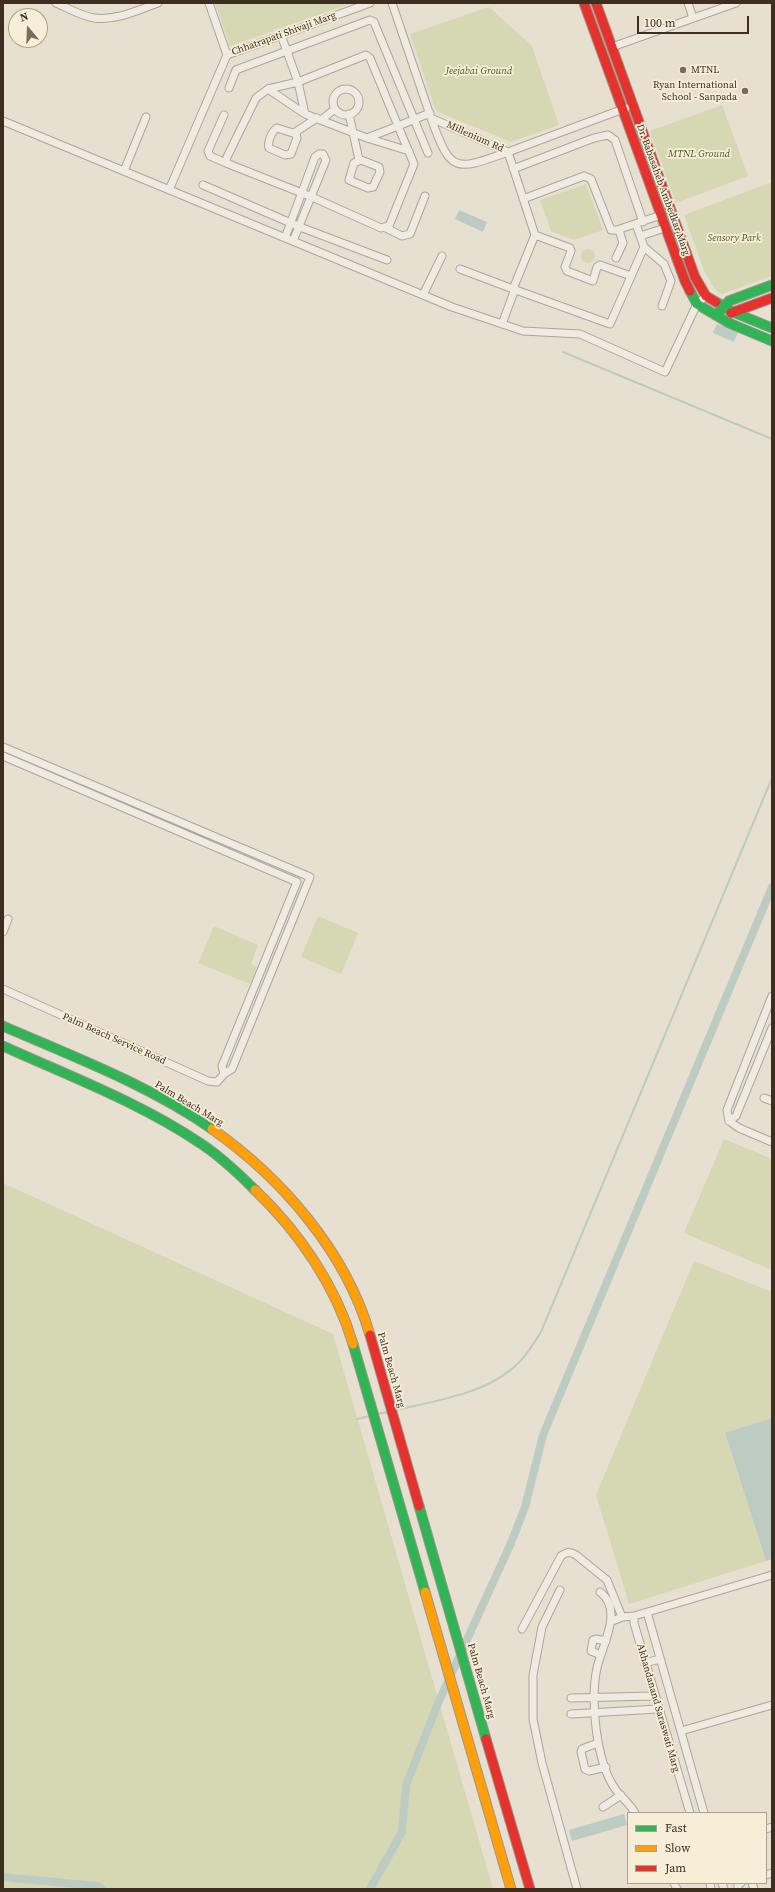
<!DOCTYPE html>
<style>
body{margin:0}
#map{position:relative;width:775px;height:1892px;overflow:hidden;background:#e7e0d1;font-family:"Source Serif 4",serif}
canvas{display:block}
.frame{position:absolute;inset:0;border:4px solid #3d2e20;pointer-events:none}
.legend{position:absolute;left:627px;top:1812px;width:140px;height:72px;box-sizing:border-box;background:#f7eed8;border:1px solid #ada18e;margin:0;padding:5px 7px;list-style:none;font-size:12px;color:#3d2e20}
.legend li{display:flex;align-items:center;gap:8px;height:20px}
.legend b{width:20px;border:1px solid #ada18e}
.north{position:absolute;left:8px;top:8px;width:40px;height:40px;box-sizing:border-box;background:#f7eed8;border:1px solid #ada18e;border-radius:50%;rotate:341deg;font-size:11px;font-weight:700;line-height:16px;text-align:center;color:#3d2e20}
.north::after{content:'';display:block;margin:auto;width:14px;height:18px;background:#786c5e;clip-path:polygon(50% 0,100% 100%,50% 72%,0 100%)}
.scale{position:absolute;left:637px;top:16px;width:112px;height:18px;box-sizing:border-box;border:2px solid #3d2e20;border-top:0;padding-left:5px;font-size:12px;line-height:14px;white-space:nowrap;color:#3d2e20;-webkit-text-stroke:3px #f7eed8;paint-order:stroke}
</style>
<div id="map">
<canvas width="775" height="1892"></canvas>
<div class="frame"></div>
<ul class="legend">
<li><b style="height:5px;background:#30b455"></b>Fast</li>
<li><b style="height:5px;background:#ff9f0a"></b>Slow</li>
<li><b style="height:5px;background:#e5322d"></b>Jam</li>
</ul>
<div class="north">N</div>
<div class="scale">100 m</div>
</div>
<script>
const ctx = document.querySelector('canvas').getContext('2d');
ctx.lineJoin = 'round';
function paint(path, color) { ctx.fillStyle = color; ctx.fill(path, 'evenodd'); }
function strokePath(path, color, width, dash) { ctx.strokeStyle = color; ctx.lineWidth = width; ctx.lineCap = dash ? 'butt' : 'round'; ctx.setLineDash(dash || []); ctx.stroke(path); }
function label(font, color, halo, rows, align = 'center') {
  ctx.font = font + ' "Source Serif 4",serif'; ctx.lineWidth = 3.5; ctx.setLineDash([]); ctx.textBaseline = 'middle'; ctx.strokeStyle = halo; ctx.fillStyle = color; for (const [text, x, y, turn = 0] of rows) {
    ctx.save(); ctx.translate(x, y); ctx.rotate((+turn || 0) * Math.PI / 180); ctx.textAlign = isNaN(turn) ? turn : align; if (halo) ctx.strokeText(text, 0, 0); ctx.fillText(text, 0, 0); ctx.restore();
  }
}
paint(new Path2D(`
 M 215,3 L 352,3 L 230,46 Z
 M 489,7 L 532,46 L 559,125 L 511,142 L 436,111 L 410,34 Z
 M 722,105 L 748,176 L 676,203 L 650,131 Z
 M 772,182 L 772,276 L 723,294 L 717,292 L 705,273 L 684,215 Z
 M 586,184 L 603,230 L 574,240 L 551,231 L 540,200 Z
 M581 256a7 7 0 1 1 14 0a7 7 0 1 1-14 0Z
 M 318,916 L 358,933 L 341,974 L 301,957 Z
 M 214,926 L 258,945 L 251,964 L 257,967 L 250,984 L 198,963 Z
 M 724,1139 L 772,1159 L 772,1270 L 684,1233 Z
 M 3,1183 L 333,1334 L 493,1889 L 3,1889 Z
 M 694,1261 L 772,1292 L 772,1418 L 725,1434 L 766,1561 L 629,1604 L 596,1495 Z`), '#d6d7b3');
paint(new Path2D(`
 M 459,210 L 487,222 L 483,232 L 455,219 Z
 M 717,324 L 738,332 L 734,342 L 713,333 Z
 M 772,1418 L 772,1559 L 766,1561 L 725,1433 Z
 M 624,1814 L 627,1825 L 572,1841 L 569,1830 Z`), '#bcccc2');
strokePath(new Path2D(`
 M 563,352 L 772,439
 M 396,1410 C 439,1400 493,1393 523,1358 C 530,1350 535,1341 541,1332 L 772,778
 M 377,1414 L 388,1412
 M 357,1419 L 370,1416`), '#bcccc2', 2);
strokePath(new Path2D(`
 M 3,1877 L 97,1886 L 102,1889
 M 370,1889 L 402,1832 L 406,1785 L 439,1701 L 511,1543 L 525,1507 L 543,1435 L 772,887`), '#bcccc2', 8);
const street = new Path2D(`
 M 56,3 C 68,8 81,16 94,18 C 116,21 138,10 158,3
 M 209,3 L 227,55 L 370,3
 M 392,3 L 431,118 L 508,152 L 626,108
 M 688,3 L 693,18
 M 281,35 L 298,82 L 366,55 L 370,58 L 398,126 L 430,113
 M 612,47 L 736,3
 M 298,82 L 305,114 L 367,138 L 398,126 L 414,164 L 389,226 L 381,228 L 312,197 L 226,163 L 227,157 L 256,98 L 268,89 Z
 M 229,88 L 236,70 L 241,68 L 370,20 L 374,22 L 376,27 L 428,153
 M 268,89 L 305,114
 M333 102a13 13 0 1 1 26 0a13 13 0 1 1-26 0Z
 M 349,114 L 359,160
 M 224,115 L 208,151 L 210,156 L 226,163
 M 431,118 C 451,174 455,171 508,152 L 535,235 L 513,289 L 610,324 L 644,247 L 636,224
 M 321,120 L 335,109
 M 3,121 L 452,307 L 523,331 L 580,334 L 665,372 L 697,304 L 706,296
 M 277,128 L 296,134 L 297,138 L 291,154 L 285,155 L 269,148 C 267,142 272,131 277,128 Z
 M 294,133 L 317,118
 M 367,138 L 409,151
 M 361,160 L 379,167 L 380,172 L 373,187 L 368,188 L 349,180 L 354,163 Z
 M 513,169 L 594,138 L 608,135 L 615,140 L 643,222
 M 124,171 L 146,117
 M 203,185 L 300,227 L 387,260
 M 169,190 L 227,55
 M 523,199 L 584,176 L 591,179 L 611,230 L 617,230 L 661,215
 M 386,228 L 402,236 L 410,234 L 425,196
 M 535,235 L 570,248 L 571,251 L 565,267 L 567,271 L 593,281 L 597,267 L 600,265 L 631,276
 M 640,236 L 665,228
 M 285,238 L 315,157 L 319,154 L 323,154 L 326,160 L 293,241
 M 644,247 L 664,264 L 671,281 L 662,306
 M 616,258 L 623,243 L 619,230
 M 460,269 L 513,289
 M 423,295 L 442,256
 M 502,324 L 515,289
 M 3,747 L 310,877 L 232,1069 L 224,1074 L 222,1066 L 297,882 L 3,756
 M 3,932 L 8,919
 M 3,989 L 208,1081 L 217,1082 L 224,1074
 M 764,1098 L 772,1101
 M 729,1121 L 727,1110 L 772,996
 M 729,1121 L 736,1116 L 772,1028
 M 729,1121 L 739,1128 L 772,1142
 M 560,1590 L 542,1627 L 533,1675 L 533,1719 L 542,1763 L 577,1889
 M 600,1592 C 624,1610 602,1645 597,1668 C 590,1700 596,1763 616,1790 C 622,1798 630,1804 635,1813
 M 647,1612 L 704,1813
 M 615,1620 L 622,1617 L 634,1616
 M 522,1629 L 561,1556 C 567,1552 569,1551 576,1555 L 607,1580 L 622,1617
 M 601,1655 L 591,1651 L 593,1640 L 596,1639 L 606,1641
 M 645,1663 L 660,1659
 M 571,1698 L 654,1696
 M 571,1714 L 658,1709
 M 681,1731 L 772,1705
 M 598,1743 L 582,1749 L 581,1752 L 585,1769 L 589,1771 L 606,1767
 M 603,1807 L 621,1795
 M 690,1813 L 634,1623 L 634,1616 L 772,1575
 M 766,1829 L 772,1827
 M 766,1875 L 772,1873
 M 674,1883 L 677,1889
 M 710,1883 L 711,1889
 M 722,1883 L 724,1889
 M 752,1883 L 754,1889
 M 738,1889 L 738,1884 L 741,1883`);
const fast = new Path2D(`
 M 690,291 L 697,304 L 729,323 L 772,341
 M 716,302 L 733,312 L 772,328
 M 719,312 L 729,301 L 772,285
 M 3,1026 C 74,1057 149,1085 212,1129
 M 3,1046 C 69,1076 139,1102 200,1143 C 220,1156 238,1173 255,1190
 M 353,1344 L 425,1592
 M 419,1506 L 486,1739`);
const slow = new Path2D(`
 M 212,1129 C 282,1178 346,1252 370,1335
 M 255,1190 C 299,1232 336,1286 353,1344
 M 425,1592 L 511,1889`);
const jam = new Path2D(`
 M 584,3 L 685,281 L 690,291
 M 596,3 L 695,277 L 706,296 L 716,302
 M 731,313 L 772,298
 M 370,1335 L 419,1506
 M 486,1739 L 530,1889`);
strokePath(street, '#ada599', 9);
strokePath(fast, '#9c958a', 11);
strokePath(slow, '#9c958a', 11);
strokePath(jam, '#9c958a', 11);
strokePath(street, '#efebe3', 7);
strokePath(fast, '#30b455', 9);
strokePath(slow, '#ff9f0a', 9);
strokePath(jam, '#e5322d', 9);
for (const [x, y, r, color] of [
 [683,70,4,"#786c5e"],
 [745,91,4,"#786c5e"]
]) { const dot = new Path2D(); dot.arc(x, y, r, 0, 2 * Math.PI); ctx.fillStyle = color; ctx.fill(dot); strokePath(dot, '#f7eed8', 1.5); }
label('10px', '#3d2e20', '#f7eed8', [
 ["Chhatrapati Shivaji Marg",284,34,-20],
 ["Millenium Rd",475,137,24],
 ["Dr. Babasaheb Ambedkar Marg",663,190,70],
 ["Palm Beach Service Road",114,1039,24],
 ["Palm Beach Marg",189,1104,31],
 ["Palm Beach Marg",391,1370,74],
 ["Palm Beach Marg",481,1681,74],
 ["Akhandanand Saraswati Marg",658,1708,74]
]);
label('10px', '#3d2e20', '#f7eed8', [
 ["MTNL",691,70],
 ["Ryan International",737,85,"right"],
 ["School - Sanpada",737,97,"right"]
], 'left');
label('italic 10px', '#4d5a26', '#f7eed8', [
 ["Jeejabai Ground",479,71],
 ["MTNL Ground",699,154],
 ["Sensory Park",734,238]
]);
</script>
